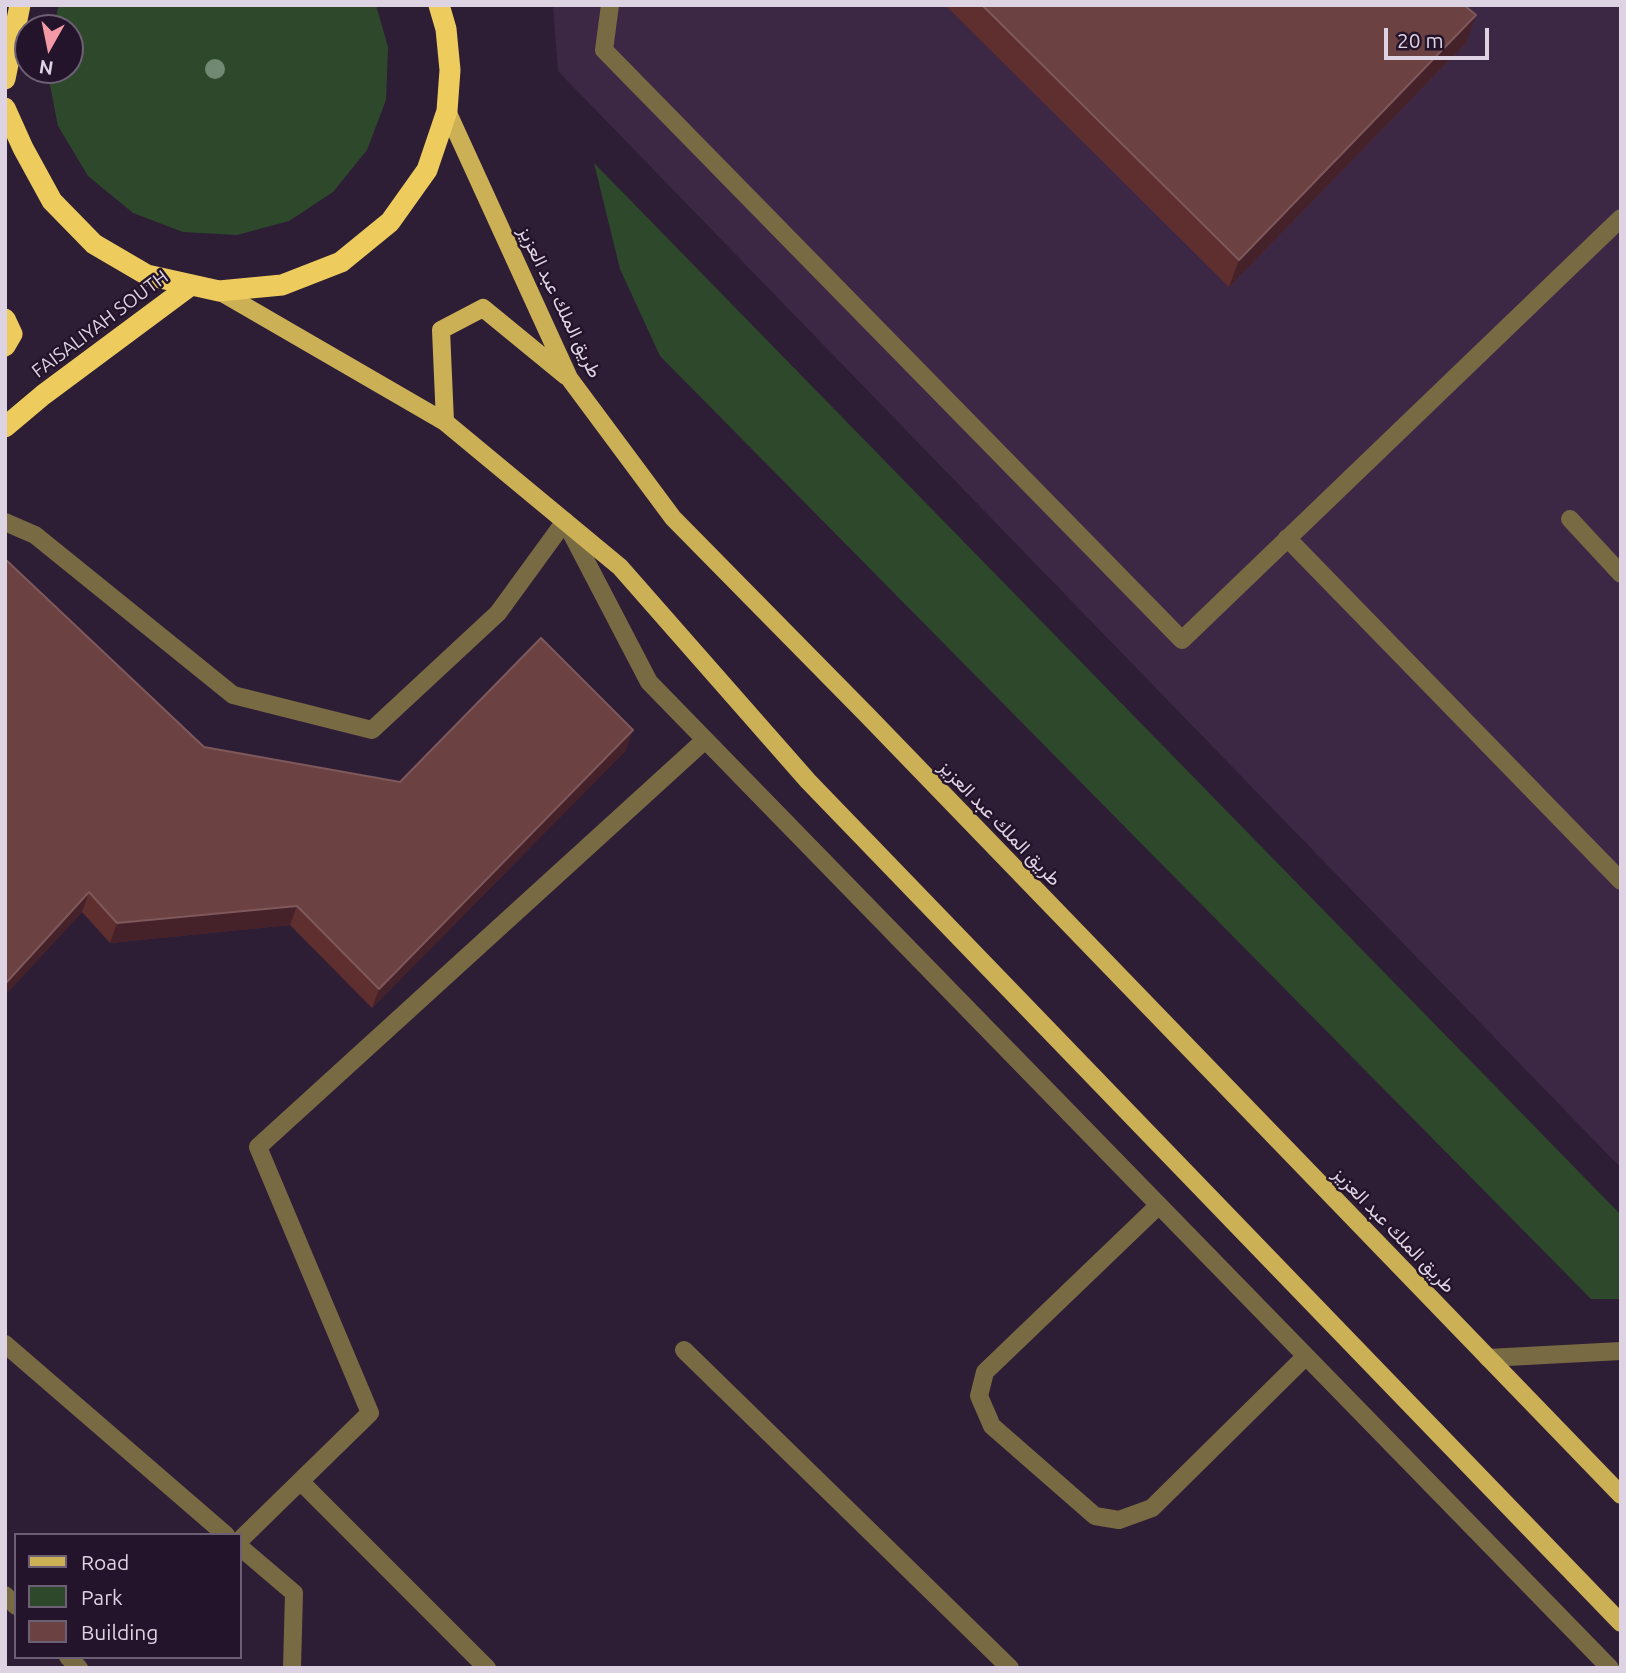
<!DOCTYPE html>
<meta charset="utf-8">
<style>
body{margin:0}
#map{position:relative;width:1626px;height:1673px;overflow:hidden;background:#2e1e35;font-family:Ubuntu,sans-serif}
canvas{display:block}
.frame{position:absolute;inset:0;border:7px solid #ddd3e2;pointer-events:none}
.legend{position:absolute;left:14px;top:1533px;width:228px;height:126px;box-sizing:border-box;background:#24142b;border:2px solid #6e6074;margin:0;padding:9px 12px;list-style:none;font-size:21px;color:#ddd3e2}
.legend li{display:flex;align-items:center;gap:14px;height:35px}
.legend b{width:35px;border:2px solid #6e6074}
.north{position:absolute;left:14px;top:14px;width:70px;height:70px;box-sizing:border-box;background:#24142b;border:2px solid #6e6074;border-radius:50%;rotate:189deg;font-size:19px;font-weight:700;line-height:28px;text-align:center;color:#ddd3e2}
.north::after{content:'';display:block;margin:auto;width:24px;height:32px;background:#f49aa6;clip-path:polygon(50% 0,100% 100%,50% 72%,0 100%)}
.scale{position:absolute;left:1384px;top:28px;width:105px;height:32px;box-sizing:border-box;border:4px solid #ddd3e2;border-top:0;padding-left:9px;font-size:21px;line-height:24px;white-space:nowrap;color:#ddd3e2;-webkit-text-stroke:5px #24142b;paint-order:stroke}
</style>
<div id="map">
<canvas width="1626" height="1673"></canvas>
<div class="frame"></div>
<ul class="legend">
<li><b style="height:9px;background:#ccb056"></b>Road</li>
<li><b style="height:19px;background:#2e482c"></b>Park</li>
<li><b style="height:19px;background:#6c4142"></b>Building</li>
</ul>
<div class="north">N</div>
<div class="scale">20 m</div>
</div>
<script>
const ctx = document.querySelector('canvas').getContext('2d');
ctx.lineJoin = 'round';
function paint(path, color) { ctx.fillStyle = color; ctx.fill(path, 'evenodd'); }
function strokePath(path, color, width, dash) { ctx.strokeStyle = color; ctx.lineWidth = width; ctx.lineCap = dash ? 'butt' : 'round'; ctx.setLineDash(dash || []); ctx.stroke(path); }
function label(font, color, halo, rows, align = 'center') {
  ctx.font = font + ' Ubuntu,Vazirmatn,sans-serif'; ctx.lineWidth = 5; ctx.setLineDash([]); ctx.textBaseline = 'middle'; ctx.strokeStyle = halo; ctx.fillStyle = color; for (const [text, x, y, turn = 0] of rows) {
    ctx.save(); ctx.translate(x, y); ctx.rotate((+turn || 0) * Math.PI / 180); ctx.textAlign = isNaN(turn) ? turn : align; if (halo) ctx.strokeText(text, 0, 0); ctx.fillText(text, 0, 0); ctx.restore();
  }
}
paint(new Path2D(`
 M 553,5 L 1621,5 L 1621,1168 L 558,71 Z`), '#3c2845');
paint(new Path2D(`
 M 59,5 L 376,5 L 388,47 L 386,100 L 367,150 L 333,192 L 289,221 L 237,235 L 183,232 L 133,213 L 88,176 L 58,126 L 47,70 L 70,70 L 70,28 L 53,28 Z
 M 594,163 L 1621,1215 L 1621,1299 L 1591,1299 L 660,356 L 620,269 Z`), '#2e482c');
strokePath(new Path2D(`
 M 610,5 L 604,50 L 1182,640 L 1621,218
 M 1570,519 L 1621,574
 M 5,522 L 35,535 L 233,695 L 372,730 L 498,613 L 565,521 L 649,682 L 1610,1668
 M 1287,538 L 1621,881
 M 1159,1205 L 985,1372 L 979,1396 L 992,1426 L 1095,1516 L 1119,1520 L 1152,1508 L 1306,1356
 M 5,1344 L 226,1535
 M 684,1350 L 1010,1668
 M 1488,1358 L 1621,1351
 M 300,1481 L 487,1668
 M 240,1540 L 370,1413 L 258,1147 L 705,740
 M 240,1547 L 294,1593 L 292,1668
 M 5,1595 L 16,1606
 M 68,1657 L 79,1668`), '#786a42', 18);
strokePath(new Path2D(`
 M 447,111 L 569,378 L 673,518 L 867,715 L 1621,1495
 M 219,291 L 445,422 L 620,567 L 808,781 L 1621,1623
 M 445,422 L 441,330 L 483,308 L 566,376`), '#ccb056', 18);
strokePath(new Path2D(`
 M 5,79 L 20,5
 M 5,108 L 23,148 L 52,201 L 94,244 L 147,275 L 219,291 L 282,285 L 341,262 L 390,222 L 427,170 L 447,111 L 450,70 L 446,29 L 439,5
 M 5,319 L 12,334 L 5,346
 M 5,427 L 43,395 L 191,285`), '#edcb5d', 21);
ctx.fillStyle = '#718972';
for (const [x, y] of [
 [215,69]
]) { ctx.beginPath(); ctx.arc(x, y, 10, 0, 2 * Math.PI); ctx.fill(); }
paint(new Path2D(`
 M 945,5 L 1464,5 L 1466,43 L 1229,287 Z
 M 204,747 L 400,782 L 626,750 L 372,1008 L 290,925 L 110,943 L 82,912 L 5,995 Z`), '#5f2f2f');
paint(new Path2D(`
 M 1476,15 L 1466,43 L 1229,287 L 1239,260 Z
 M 633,730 L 626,750 L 372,1008 L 379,989 Z
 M 89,892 L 82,912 L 5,995 L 5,984 Z
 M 297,906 L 290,925 L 110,943 L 117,923 Z`), '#452129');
const building = new Path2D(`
 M 982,5 L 1464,5 L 1476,15 L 1239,260 Z
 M 5,559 L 204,747 L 400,782 L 541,638 L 633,730 L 379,989 L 297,906 L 117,923 L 89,892 L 5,984 Z`);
paint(building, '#6c4142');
strokePath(building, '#7e585b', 2);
label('19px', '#ddd3e2', '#24142b', [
 ["طريق الملك عبد العزيز",560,302,64],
 ["FAISALIYAH SOUTH",100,324,-37],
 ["طريق الملك عبد العزيز",1000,823,46],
 ["طريق الملك عبد العزيز",1394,1230,46]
]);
</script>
